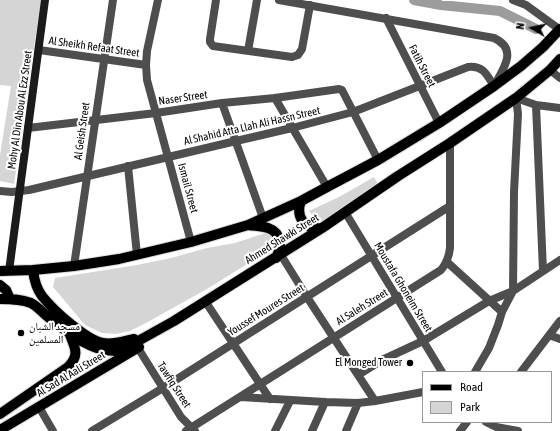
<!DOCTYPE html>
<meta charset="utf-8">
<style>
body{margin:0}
#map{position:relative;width:560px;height:431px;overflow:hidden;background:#fff;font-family:"Asap Condensed",sans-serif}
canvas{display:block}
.legend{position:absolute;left:422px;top:371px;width:130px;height:52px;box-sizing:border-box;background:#fff;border:1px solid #999;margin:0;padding:5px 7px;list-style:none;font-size:12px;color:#000}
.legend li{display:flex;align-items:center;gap:8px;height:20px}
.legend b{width:20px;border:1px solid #999}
.north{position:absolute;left:512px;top:8px;width:40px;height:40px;-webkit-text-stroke:3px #fff;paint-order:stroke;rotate:279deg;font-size:11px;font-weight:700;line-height:16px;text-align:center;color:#000}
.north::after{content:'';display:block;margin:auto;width:14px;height:18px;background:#000;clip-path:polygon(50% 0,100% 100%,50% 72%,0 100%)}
</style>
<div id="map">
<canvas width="560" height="431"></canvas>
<ul class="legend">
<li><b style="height:5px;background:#000"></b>Road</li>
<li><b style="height:11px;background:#d5d5d5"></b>Park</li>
</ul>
<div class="north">N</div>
</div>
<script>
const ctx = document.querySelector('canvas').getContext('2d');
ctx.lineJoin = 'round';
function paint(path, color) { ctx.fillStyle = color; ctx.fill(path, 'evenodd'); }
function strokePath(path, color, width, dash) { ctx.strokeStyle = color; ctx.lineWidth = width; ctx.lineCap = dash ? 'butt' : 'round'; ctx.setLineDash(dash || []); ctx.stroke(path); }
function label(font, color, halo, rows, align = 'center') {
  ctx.font = font + ' "Asap Condensed","Noto Naskh Arabic",sans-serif'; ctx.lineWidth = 4; ctx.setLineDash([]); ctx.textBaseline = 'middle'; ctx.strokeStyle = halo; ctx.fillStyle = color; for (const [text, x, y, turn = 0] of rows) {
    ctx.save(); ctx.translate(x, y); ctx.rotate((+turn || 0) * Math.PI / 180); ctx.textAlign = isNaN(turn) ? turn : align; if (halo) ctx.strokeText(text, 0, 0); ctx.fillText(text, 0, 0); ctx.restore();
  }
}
paint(new Path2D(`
 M 0,0 L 41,0 L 14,184 L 0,181 L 0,155 L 11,86 L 0,85 Z
 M 374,177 L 379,186 L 344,208 L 318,223 L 309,211 L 339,197 Z
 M 268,232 L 276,246 L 207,289 L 146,323 L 130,331 L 116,334 L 102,333 L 85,325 L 53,287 L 55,278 L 137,265 L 171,258 L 207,248 L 235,243 Z`), '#d5d5d5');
strokePath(new Path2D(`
 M 414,0 L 441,5 L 500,11 L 536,29`), '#9c9c9c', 10);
const primary = new Path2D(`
 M 301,201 C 295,217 305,230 322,228
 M 249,225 C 255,226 262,226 268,228 C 282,233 282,247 276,258
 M 33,270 C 34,279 36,288 42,296 C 53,310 86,340 103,343 C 114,345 124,341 134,339
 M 0,271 L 33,270 L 74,266 L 119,259 L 191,242 L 248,225 L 301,201 L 327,187 L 378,160 L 439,123 L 494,86 L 521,66 L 543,47 L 560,29
 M 0,285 L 6,290 L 10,299
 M 0,299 C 11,299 21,299 31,303 C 37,306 42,312 48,317 C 63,329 84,346 104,350 C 110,351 116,351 122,350 L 174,321 L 322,228 L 398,176 L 450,143 L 516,98 L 550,70 L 560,59
 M 0,414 L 68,367 C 80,355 75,348 70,335
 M 0,430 L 139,347`);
strokePath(primary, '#dbdbdb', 12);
strokePath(new Path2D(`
 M 158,0 L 147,51 L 146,65 L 147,80 L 191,242
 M 216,0 L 210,39 L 210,42 L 213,46 L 292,57 L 298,55 L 302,49 L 310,5
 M 386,18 L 439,123
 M 39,50 L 146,65
 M 248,51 L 257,0
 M 275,98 L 327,187
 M 222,103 L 263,218
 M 536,105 L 543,271
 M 28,128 L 156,113 L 222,103 L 275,98 L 339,89 L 342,90 L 378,160
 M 128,166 L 137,255
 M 0,191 L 12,192 L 29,190 L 236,141 L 292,128 L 353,112 L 468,67 C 483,65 487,75 494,86
 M 281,255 L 307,297 L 375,401
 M 447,262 L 502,312
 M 74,266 L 113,0
 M 205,301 L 270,399
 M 549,335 L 560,339
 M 138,348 L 181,417 L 195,431
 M 475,372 L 489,348 L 498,325 L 502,312 L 513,291 L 514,192 L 518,114 L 516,98 L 536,105 L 560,108
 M 521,372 L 560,321
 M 358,375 L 382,360 L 423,341 L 489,301 L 513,291 L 560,260
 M 240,397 L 325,402 L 358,403 L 375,401 L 423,392
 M 39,407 L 53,431
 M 92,431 L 163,388 L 450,206
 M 186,431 L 441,270 C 447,263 449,257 450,248 L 450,143
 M 275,431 L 290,401
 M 312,431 L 325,402
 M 346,431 L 358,403
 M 460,431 L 467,422`), '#4e4e4e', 8);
strokePath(new Path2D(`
 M 279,0 L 494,38 C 518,49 504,68 495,84
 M 513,0 L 526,5 L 559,29
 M 550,70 L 560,78
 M 345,212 L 442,372
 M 486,422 L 496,427 L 518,431`), '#4e4e4e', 8);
strokePath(new Path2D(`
 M 9,271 L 45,0`), '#1b1b1b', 8);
strokePath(primary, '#000', 10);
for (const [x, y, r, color] of [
 [21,333,4,"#000"],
 [410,363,4,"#000"]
]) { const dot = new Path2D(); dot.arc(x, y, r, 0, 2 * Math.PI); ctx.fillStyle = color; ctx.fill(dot); strokePath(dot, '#fff', 1.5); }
label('11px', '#000', '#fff', [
 ["Al Sheikh Refaat Street",94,47,8],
 ["Fatih Street",422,66,63],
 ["Naser Street",183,98,-8],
 ["Mohy Al Din Abou Al Ezz Street",20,110,-82],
 ["Al Shahid Atta Llah Ali Hassn Street",252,126,-13],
 ["Al Geish Street",82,131,-82],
 ["Ismail Street",188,188,75],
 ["Ahmed Shawki Street",282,239,-32],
 ["Moustafa Ghoneim Street",403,287,59],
 ["Al Saleh Street",362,307,-32],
 ["Youssef Moures Street",266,310,-32],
 ["Al Sad Al Aali Street",71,374,-31],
 ["Tawfiq Street",174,385,57]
]);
label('11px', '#000', '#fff', [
 ["مسجد الشبان",29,327],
 ["المسلمين",29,340],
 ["El Monged Tower",402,363,"right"]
], 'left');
</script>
